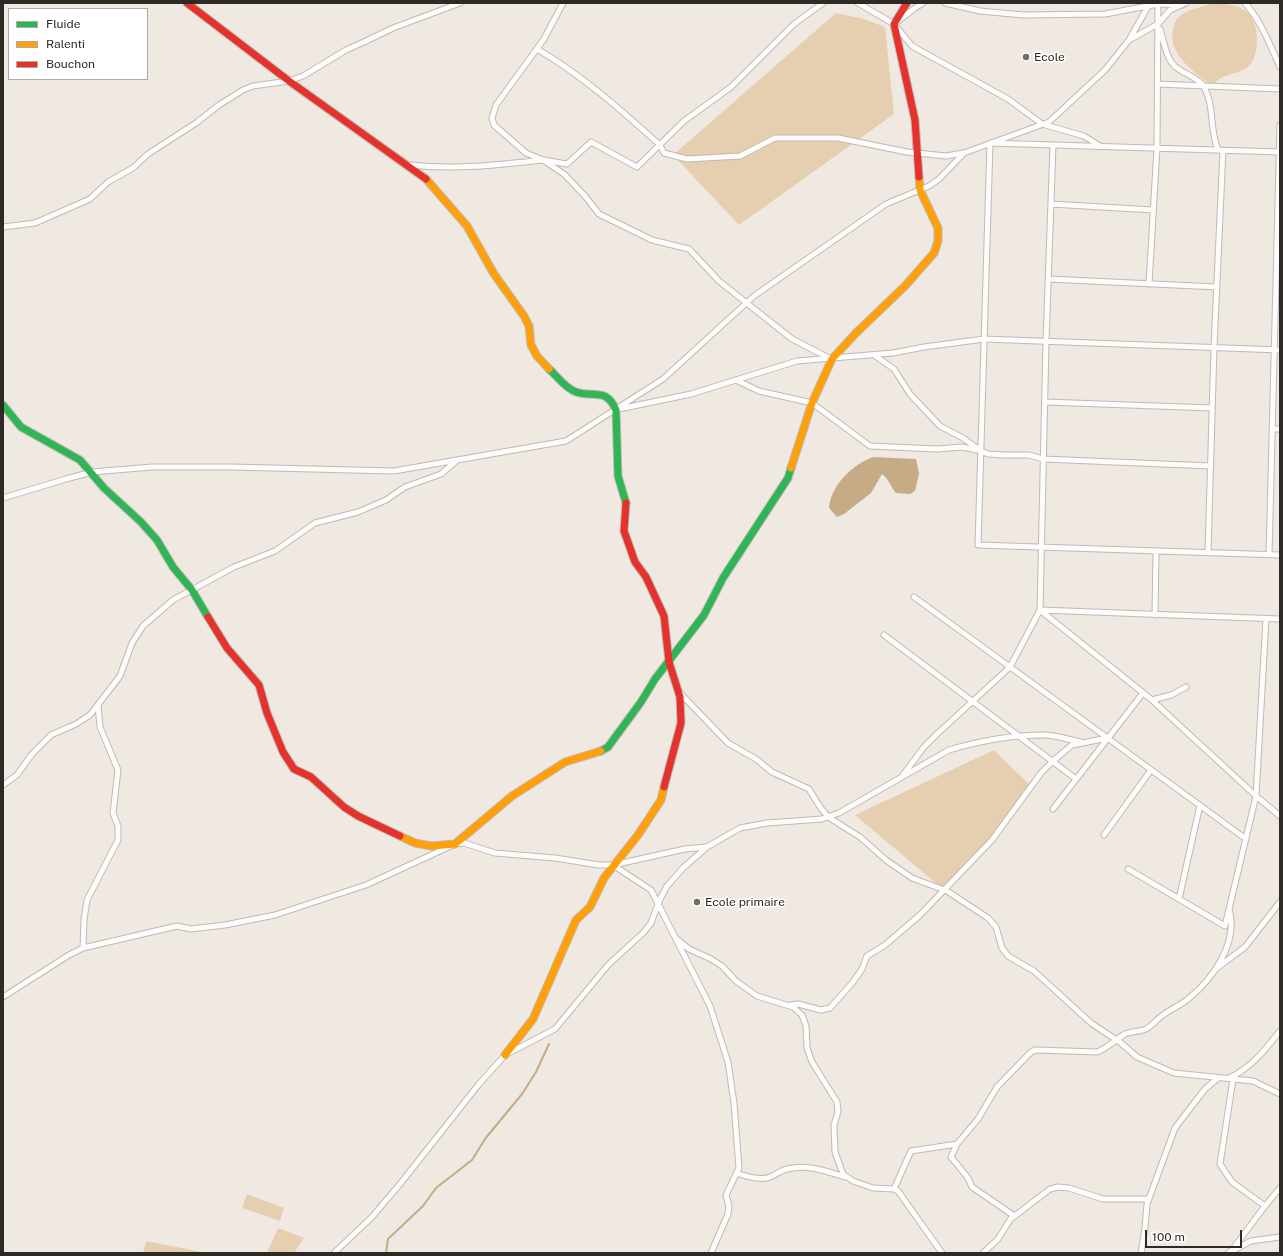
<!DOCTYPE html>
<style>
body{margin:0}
#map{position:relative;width:1283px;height:1256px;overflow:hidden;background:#efe9e2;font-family:"Public Sans",sans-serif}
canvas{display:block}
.frame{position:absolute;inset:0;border:4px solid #2e2a25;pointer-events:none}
.legend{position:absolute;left:8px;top:8px;width:140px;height:72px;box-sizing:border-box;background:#fff;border:1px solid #abaaa8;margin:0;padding:5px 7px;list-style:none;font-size:12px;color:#2e2a25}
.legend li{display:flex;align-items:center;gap:8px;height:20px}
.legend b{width:20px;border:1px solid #abaaa8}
.scale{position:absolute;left:1145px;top:1230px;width:97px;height:18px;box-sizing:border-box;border:2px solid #2e2a25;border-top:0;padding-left:5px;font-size:12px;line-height:14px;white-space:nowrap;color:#2e2a25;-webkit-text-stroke:3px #fff;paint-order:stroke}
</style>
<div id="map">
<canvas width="1283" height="1256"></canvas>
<div class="frame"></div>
<ul class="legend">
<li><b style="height:5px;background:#30b455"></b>Fluide</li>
<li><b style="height:5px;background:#ff9f0a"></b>Ralenti</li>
<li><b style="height:5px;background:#e5322d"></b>Bouchon</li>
</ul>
<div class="scale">100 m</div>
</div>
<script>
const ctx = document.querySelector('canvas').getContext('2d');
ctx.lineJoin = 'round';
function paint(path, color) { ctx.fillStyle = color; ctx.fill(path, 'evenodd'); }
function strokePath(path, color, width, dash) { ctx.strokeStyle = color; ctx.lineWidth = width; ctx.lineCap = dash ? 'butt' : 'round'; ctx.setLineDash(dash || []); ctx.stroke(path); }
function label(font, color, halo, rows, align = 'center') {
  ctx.font = font + ' "Public Sans",sans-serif'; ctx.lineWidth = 3; ctx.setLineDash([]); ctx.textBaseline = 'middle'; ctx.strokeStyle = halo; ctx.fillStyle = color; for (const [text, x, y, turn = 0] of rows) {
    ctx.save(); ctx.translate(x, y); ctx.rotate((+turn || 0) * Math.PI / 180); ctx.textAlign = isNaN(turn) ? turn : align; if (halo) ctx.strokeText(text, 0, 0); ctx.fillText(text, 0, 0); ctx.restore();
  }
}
paint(new Path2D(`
 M 1213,3 C 1224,3 1240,5 1248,13 C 1260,24 1260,56 1248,67 C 1238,75 1223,73 1215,83 L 1208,83 C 1192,70 1168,54 1173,30 C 1174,25 1175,20 1179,17 C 1188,8 1202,8 1213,3 Z
 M 836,13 L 864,19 L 885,27 L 894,114 L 739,225 L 673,155 Z
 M 994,750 L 1031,786 L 1000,830 L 944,890 L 855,815 Z
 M 247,1194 L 284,1208 L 280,1221 L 242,1208 Z
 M 278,1228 L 304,1238 L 294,1253 L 267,1253 Z
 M 146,1241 L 207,1253 L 143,1253 Z`), '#e5cfb0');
paint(new Path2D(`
 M 873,457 L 916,459 L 919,474 L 915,491 L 910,494 L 896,493 C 891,487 888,478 882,474 L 871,493 L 844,514 L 837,517 L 829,508 C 831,485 852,465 873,457 Z`), '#c5ab86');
strokePath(new Path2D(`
 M 386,1253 L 388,1239 L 423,1206 L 436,1188 L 472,1160 L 485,1139 L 522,1094 L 536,1072 L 549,1044`), '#c5ab86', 2);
const street = new Path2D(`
 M 563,3 L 544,39 L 496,105 L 492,118 L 494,125 L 526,153 L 543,160 L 567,164 L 591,142 L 637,167 L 684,121 L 731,87 L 794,24 L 823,3
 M 858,3 L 894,24 L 912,46 L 1008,99 L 1042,124 L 1084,136 L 1100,146
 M 945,3 L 980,11 L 1023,15 L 1105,14 L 1158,4 L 1182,5
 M 1245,3 C 1261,21 1270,45 1280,67
 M 897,22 L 915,8 L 923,3
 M 1160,29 C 1164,41 1166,60 1177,68 C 1185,74 1199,78 1204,87 C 1215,107 1209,128 1218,150
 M 1131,39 L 1158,24 L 1170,10 L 1186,3
 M 537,49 C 582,75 621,110 660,145 L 664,153 L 687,159 L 740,156 L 775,138 L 838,138 L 907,152 L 946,156 L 963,153
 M 1157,84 L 1280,89
 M 1280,152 L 990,143 L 978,545 L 1280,555
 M 410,165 C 455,170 498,165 543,160 L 564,174 L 585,196 L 599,214 L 652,240 L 689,249 L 719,281 L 792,339 L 831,359
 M 1051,204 L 1153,210
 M 3,227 L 35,223 L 90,199 L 108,182 L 133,168 L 148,154 L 196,123 L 219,105 L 243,90 L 253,86 L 289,81 L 303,76 L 346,50 L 364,42 L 393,28 L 460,3
 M 1048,279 L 1217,287
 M 1149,284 L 1157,148 L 1158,3
 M 874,355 L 894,369 L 910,394 L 940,426 L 963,438 L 981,451 L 988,454 L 1004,455 L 1029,455 L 1043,459 L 1211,466
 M 736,380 L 759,391 L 812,403 L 870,446 L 937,449 L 962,447 L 977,450
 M 1045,402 L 1212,408
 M 619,409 L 691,394 L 797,361 L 893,353 L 924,347 L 984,339 L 1280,350
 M 1272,429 L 1280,429
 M 3,498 L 66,479 L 92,472 L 152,467 L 231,467 L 394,471 L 566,441 L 663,379 L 754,296 L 886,204 L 929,186 L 939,179 L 964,153 L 1049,122 L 1105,70 L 1129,40 L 1150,3
 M 1208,553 L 1214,347 L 1223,150
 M 1269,555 L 1280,125
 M 914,597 L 1246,839
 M 1040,610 L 1152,700 L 1256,796 L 1225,926 L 1128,869
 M 1040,610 L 1280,619
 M 1155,615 L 1156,551
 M 1266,619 L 1256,796 L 1280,816
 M 884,635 L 1076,779
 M 679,692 L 728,743 L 756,759 L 772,772 L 809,789 L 820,807 L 828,817 L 860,837 L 886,860 L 912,878 L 947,891 L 988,918 L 996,927 L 1002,948 L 1008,956 L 1034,971 L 1091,1023 L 1121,1043 L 1137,1057 L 1174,1073 L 1253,1081 L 1280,1094
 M 1152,700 L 1171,695 L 1186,687
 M 903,775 L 924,747 L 937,734 L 1010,667 L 1040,610 L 1046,342 L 1053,145
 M 3,785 L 17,775 L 32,754 L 51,735 L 76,724 L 90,715 L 120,676 L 132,643 L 143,626 L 173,600 L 234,567 L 275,551 L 315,523 L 358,512 L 386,500 L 405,487 L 441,474 L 455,462
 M 1053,809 L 1143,693
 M 1104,835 L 1151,770
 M 613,865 L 651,890 L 710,1006 L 728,1062 L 734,1103 L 739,1168 L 726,1195 L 729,1206 L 728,1214 L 711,1253
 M 1179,899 L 1200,805
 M 678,940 L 689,949 L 711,959 L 722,966 L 736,981 L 757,996 L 793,1007 L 802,1015 L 806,1026 L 807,1048 L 812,1062 L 837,1102 L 838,1112 L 834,1125 L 835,1152 L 843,1174 L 853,1181 L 873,1188 L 894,1189 L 898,1191 L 942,1253
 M 83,948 L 84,919 L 87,900 L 118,840 L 118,826 L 113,813 L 118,770 L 100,727 L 98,705
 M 1217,968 L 1245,947 L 1280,902
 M 3,997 L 69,955 L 83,948 L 177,926 L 191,929 L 225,925 L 275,915 L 366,885 L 455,844 L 464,843 L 495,853 L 555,858 L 599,865 L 613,865 L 685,849 L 706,847
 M 790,1005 L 798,1004 L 821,1010 L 830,1008 L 853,982 L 862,969 L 867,956 L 885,945 L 920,915 L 992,840 L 1041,773 L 1053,761 L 1072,745 L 1108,738
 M 1229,1078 C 1251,1068 1265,1050 1280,1031
 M 957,1144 L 951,1157 L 968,1178 L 972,1187 L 1013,1215 L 998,1239 L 983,1253
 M 736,1173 C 745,1176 761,1181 770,1177 C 776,1175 781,1170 787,1169 C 807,1164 826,1171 845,1177
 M 894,1189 L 911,1151 L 957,1144 L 978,1119 L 997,1087 L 1030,1053 L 1035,1050 L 1097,1052 C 1108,1048 1115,1040 1125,1034 C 1132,1031 1139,1032 1146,1029 C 1152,1026 1157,1019 1163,1015 C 1171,1009 1181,1005 1188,999 C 1213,979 1239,942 1229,909
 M 1265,1206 L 1280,1188
 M 1012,1218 L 1050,1189 L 1058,1187 L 1069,1188 L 1103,1199 L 1149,1199
 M 1232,1250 L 1265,1206 L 1232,1182 L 1220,1164 L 1233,1079
 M 334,1253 L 372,1217 L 400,1184 L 479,1084 L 505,1055 L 555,1029 L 608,965 L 643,933 L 651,923 L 660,899 L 667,886 L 683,868 L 707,847 L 740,828 L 767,823 L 822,819 L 839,813 L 949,750 C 979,741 1013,735 1044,735 C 1056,735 1069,740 1081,742
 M 1141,1253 L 1145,1228 L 1147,1204 L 1175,1128 L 1205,1089 L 1218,1078
 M 1228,1253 L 1251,1241 L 1280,1237`);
const fast = new Path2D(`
 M 549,369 C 557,376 565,388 576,392 C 594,398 606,387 616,410 L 618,476 L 626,503
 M 3,405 L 21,427 L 80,460 L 104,488 L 141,522 L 157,540 L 173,567 L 192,590 L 208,617
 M 601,751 L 608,747 L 641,702 L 655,679 L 704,615 L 723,578 L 788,478 L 791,468`);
const slow = new Path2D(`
 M 426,179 L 467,226 L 494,274 L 524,316 L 529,326 L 531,345 L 537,356 L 549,369
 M 791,468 L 812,403 L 832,359 L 856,333 L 905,286 L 934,253 L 938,241 L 938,228 L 920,190 L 919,177
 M 400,836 L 415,843 L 431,846 L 455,844 L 512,796 L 565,762 L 601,751
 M 505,1055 L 533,1019 L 576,920 L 590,907 L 604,878 L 638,835 L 661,800 L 664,787`);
const jam = new Path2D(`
 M 187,3 L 289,81 L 426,179
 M 907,3 L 894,24 L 915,120 L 919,177
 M 626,503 L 624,531 L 635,562 L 646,577 L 664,616 L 669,662 L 680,697 L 681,723 L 664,787
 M 208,617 L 227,648 L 259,685 L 267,713 L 283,752 L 294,769 L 311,777 L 344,807 L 358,816 L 400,836`);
strokePath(street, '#bebab4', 7);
strokePath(fast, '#bebab4', 9);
strokePath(slow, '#bebab4', 9);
strokePath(jam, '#bebab4', 9);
strokePath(street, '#fdfcfb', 5);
strokePath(fast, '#30b455', 7);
strokePath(slow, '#ff9f0a', 7);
strokePath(jam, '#e5322d', 7);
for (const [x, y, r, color] of [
 [1026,57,4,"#726d67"],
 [697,902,4,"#726d67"]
]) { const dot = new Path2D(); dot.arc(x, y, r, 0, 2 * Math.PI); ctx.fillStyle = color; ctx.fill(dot); strokePath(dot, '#fff', 1.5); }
label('12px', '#2e2a25', '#fff', [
 ["Ecole",1034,57],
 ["Ecole primaire",705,902]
], 'left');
</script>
